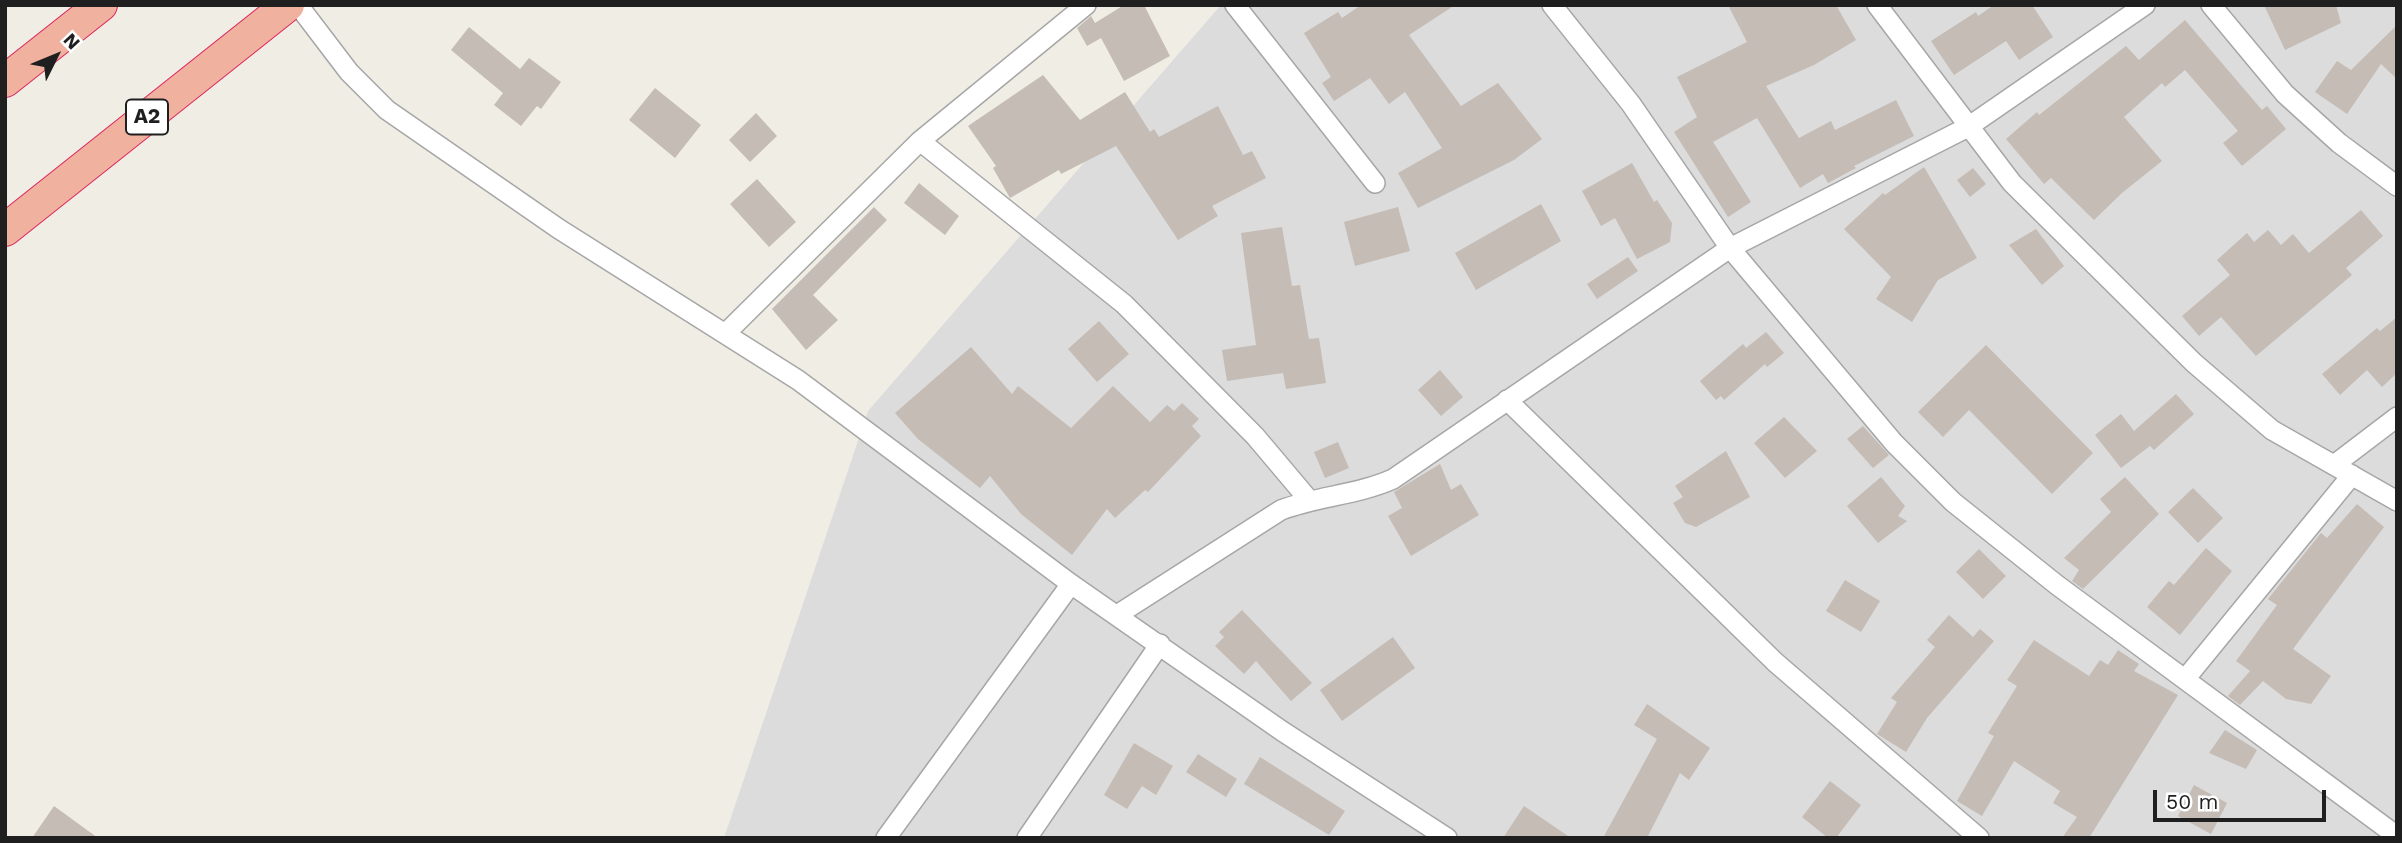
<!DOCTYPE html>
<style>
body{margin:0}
#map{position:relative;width:2402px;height:843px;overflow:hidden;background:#f0ede5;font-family:"Work Sans",sans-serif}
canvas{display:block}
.frame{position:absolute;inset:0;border:7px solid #1f1f1f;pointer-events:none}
.north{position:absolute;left:21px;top:21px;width:70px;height:70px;-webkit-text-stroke:5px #fff;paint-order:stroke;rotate:47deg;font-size:19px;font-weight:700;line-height:28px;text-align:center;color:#1f1f1f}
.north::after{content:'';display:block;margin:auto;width:24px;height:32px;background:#1f1f1f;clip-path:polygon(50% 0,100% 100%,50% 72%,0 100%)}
.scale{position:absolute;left:2153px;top:790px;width:173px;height:32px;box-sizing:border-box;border:4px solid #1f1f1f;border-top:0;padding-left:9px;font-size:21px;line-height:24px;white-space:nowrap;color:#1f1f1f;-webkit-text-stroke:5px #fff;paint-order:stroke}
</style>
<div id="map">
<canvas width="2402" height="843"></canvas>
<div class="frame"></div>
<div class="north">N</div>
<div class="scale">50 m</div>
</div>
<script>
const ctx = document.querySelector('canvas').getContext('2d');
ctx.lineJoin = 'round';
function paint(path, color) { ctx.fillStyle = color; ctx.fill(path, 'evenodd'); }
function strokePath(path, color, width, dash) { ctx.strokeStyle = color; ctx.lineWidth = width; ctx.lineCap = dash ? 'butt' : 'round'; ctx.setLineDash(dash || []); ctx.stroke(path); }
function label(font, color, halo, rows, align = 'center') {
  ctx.font = font + ' "Work Sans",sans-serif'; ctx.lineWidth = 5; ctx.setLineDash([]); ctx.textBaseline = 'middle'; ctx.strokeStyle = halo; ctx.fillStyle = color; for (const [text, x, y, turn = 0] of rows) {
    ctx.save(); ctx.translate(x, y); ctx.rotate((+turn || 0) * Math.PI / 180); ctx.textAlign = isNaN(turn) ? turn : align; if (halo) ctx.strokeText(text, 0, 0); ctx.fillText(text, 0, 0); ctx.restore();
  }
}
paint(new Path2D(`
 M 1221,5 L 2397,5 L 2397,838 L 724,838 L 868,411 Z`), '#dddcdc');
paint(new Path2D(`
 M 1124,5 L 1144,5 L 1170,56 L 1124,81 L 1101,38 L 1087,46 L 1077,28 L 1091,16 L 1095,23 Z
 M 1361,5 L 1455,5 L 1409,35 L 1461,106 L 1498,83 L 1542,139 L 1514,160 L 1418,208 L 1398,173 L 1442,148 L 1405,92 L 1389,104 L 1370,78 L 1334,101 L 1322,83 L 1331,77 L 1304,33 L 1338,12 L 1342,18 Z
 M 1728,5 L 1836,5 L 1856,40 L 1814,65 L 1766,86 L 1799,138 L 1831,121 L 1835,130 L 1896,100 L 1914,136 L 1854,166 L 1856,168 L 1828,183 L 1823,174 L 1800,188 L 1757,118 L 1713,142 L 1751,202 L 1728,217 L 1674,132 L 1697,117 L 1677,77 L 1747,42 Z
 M 1994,5 L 2032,5 L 2053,37 L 2019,60 L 2006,41 L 1954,75 L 1931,41 L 1976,12 L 1978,16 Z
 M 2264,5 L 2336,5 L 2341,23 L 2285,50 Z
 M 2185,20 L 2262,110 L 2267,106 L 2286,129 L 2242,166 L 2223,143 L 2238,131 L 2185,70 L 2165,87 L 2162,83 L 2124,117 L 2162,161 L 2122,193 L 2094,220 L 2051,178 L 2044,184 L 2006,139 L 2037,112 L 2039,115 L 2126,46 L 2139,60 Z
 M 2397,25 L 2397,79 L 2381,64 L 2347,114 L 2315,92 L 2337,61 L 2351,70 Z
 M 469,27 L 520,69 L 529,58 L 561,82 L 541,109 L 537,106 L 521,126 L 494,105 L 503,93 L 451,50 Z
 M 1043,75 L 1080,120 L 1125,92 L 1150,132 L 1154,129 L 1159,137 L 1218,106 L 1243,155 L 1252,151 L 1266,178 L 1212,206 L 1218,216 L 1178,240 L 1116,146 L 1061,174 L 1059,170 L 1010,198 L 993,168 L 996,166 L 968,126 Z
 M 655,88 L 701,125 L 675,158 L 629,120 Z
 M 756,113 L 777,136 L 750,162 L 729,140 Z
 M 1632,163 L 1654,202 L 1657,200 L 1672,223 L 1670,242 L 1637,259 L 1615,218 L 1601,226 L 1582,191 Z
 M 1924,167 L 1977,258 L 1938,280 L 1912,322 L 1876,299 L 1891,277 L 1844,229 L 1883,193 L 1885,195 Z
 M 1973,168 L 1986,184 L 1970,197 L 1957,180 Z
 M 757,179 L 796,222 L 769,247 L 730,204 Z
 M 919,183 L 959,216 L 945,235 L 904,203 Z
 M 1541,204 L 1561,241 L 1476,290 L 1455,253 Z
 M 874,207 L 887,220 L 813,295 L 838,320 L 806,350 L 772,309 Z
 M 1398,207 L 1410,251 L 1355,266 L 1344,222 Z
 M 2361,210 L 2383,236 L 2346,268 L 2352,275 L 2256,356 L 2221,317 L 2199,336 L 2182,316 L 2230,275 L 2217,260 L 2247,233 L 2254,242 L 2268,230 L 2281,245 L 2293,234 L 2309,253 Z
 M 1282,227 L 1292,286 L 1300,285 L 1309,339 L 1319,338 L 1326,383 L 1286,389 L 1283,373 L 1227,381 L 1222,350 L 1256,345 L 1241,233 Z
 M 2036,229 L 2064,266 L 2042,285 L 2009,245 Z
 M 1628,257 L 1638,271 L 1597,299 L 1587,284 Z
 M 2397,317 L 2397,373 L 2382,387 L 2367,370 L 2340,395 L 2322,374 L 2377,328 L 2380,331 Z
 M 1099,321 L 1129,354 L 1097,382 L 1068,349 Z
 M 1766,332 L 1784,353 L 1767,367 L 1765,364 L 1724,400 L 1721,396 L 1716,400 L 1700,381 L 1743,344 L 1746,348 Z
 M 1986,345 L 2093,453 L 2052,494 L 1969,410 L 1943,437 L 1918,412 Z
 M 971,347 L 1012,394 L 1018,386 L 1071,428 L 1113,386 L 1150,422 L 1167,405 L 1174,411 L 1182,403 L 1199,419 L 1192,426 L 1201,436 L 1148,492 L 1145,490 L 1115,518 L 1107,509 L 1072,555 L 1021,514 L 990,476 L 980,488 L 918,439 L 895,413 Z
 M 1440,370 L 1463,397 L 1441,416 L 1418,390 Z
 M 2176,394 L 2194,414 L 2154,450 L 2150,446 L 2121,468 L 2095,435 L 2121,414 L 2134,431 Z
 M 1784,417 L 1817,451 L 1785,478 L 1754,443 Z
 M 1863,426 L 1889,455 L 1873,468 L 1847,439 Z
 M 1338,442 L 1349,468 L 1325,478 L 1314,452 Z
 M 1726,451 L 1750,497 L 1696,527 L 1685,523 L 1673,503 L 1683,497 L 1675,486 Z
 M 1440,464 L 1451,490 L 1461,484 L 1479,515 L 1411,556 L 1388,516 L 1402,508 L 1394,492 Z
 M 1881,477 L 1905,506 L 1898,516 L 1907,521 L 1878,543 L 1847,506 Z
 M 2125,477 L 2159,514 L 2083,589 L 2072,581 L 2079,570 L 2064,558 L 2111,512 L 2100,499 Z
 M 2193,488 L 2223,518 L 2198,543 L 2168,512 Z
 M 2357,504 L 2384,527 L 2293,649 L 2331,676 L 2311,704 L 2286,699 L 2263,681 L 2240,705 L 2228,696 L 2250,671 L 2236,661 L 2277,605 L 2268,599 L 2321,533 L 2327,538 Z
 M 2206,548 L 2232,571 L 2180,635 L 2147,607 L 2169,581 L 2174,585 Z
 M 1979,549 L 2006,576 L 1983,599 L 1956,572 Z
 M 1845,580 L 1880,601 L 1861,632 L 1826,611 Z
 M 1242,610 L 1312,683 L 1291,701 L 1256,661 L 1244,674 L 1215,646 L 1224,637 L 1219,632 Z
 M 1949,615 L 1973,637 L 1980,629 L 1994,641 L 1927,718 L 1906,752 L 1877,734 L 1897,702 L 1891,698 L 1935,647 L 1927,640 Z
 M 1393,637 L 1415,668 L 1342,721 L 1320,690 Z
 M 2034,640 L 2089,676 L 2100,660 L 2108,665 L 2118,650 L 2139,664 L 2134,671 L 2178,695 L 2089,838 L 2062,838 L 2077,817 L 2053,803 L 2060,791 L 2014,761 L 1982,816 L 1957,801 L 1994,736 L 1988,733 L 2017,686 L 2007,680 Z
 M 1647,704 L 1710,748 L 1689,780 L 1680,773 L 1647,838 L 1603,838 L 1657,739 L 1634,725 Z
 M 2225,730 L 2257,750 L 2246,769 L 2209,753 Z
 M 1134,743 L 1173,766 L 1156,795 L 1142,786 L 1127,809 L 1104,795 Z
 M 1198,754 L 1237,779 L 1226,797 L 1186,772 Z
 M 1260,757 L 1345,811 L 1329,835 L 1244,784 Z
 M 1830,781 L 1861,805 L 1836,838 L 1828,838 L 1802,817 Z
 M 2194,785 L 2227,803 L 2211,834 L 2178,816 Z
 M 54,806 L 98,838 L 32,838 Z
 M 1524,806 L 1571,838 L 1503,838 Z`), '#c4bcb5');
const minor = new Path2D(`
 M 298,5 L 349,72 L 387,110 L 559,229 L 798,380 L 1071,584 L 1282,731 L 1447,838
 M 1235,5 L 1375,183
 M 1552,5 L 1631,104 L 1730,248 L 1894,443 L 1953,502 L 2057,585 L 2397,836
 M 1877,5 L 2012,183 L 2194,363 L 2272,430 L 2397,501
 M 2211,5 L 2285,94 L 2339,143 L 2397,186
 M 920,141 L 1124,304 L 1255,436 L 1309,500
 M 726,333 L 920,141 L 1086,5
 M 1507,400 L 1775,662 L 1979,838
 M 2334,465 L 2397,417
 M 1117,615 L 1281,510 C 1318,496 1357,495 1393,479 L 1730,248 L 1968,127 L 2145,5
 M 2186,678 L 2352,475
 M 886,838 L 1071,584
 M 1027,838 L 1160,644`);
const trunk = new Path2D(`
 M 5,81 L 101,5
 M 5,230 L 288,5`);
strokePath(minor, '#a6a6a6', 22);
strokePath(trunk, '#da265f', 34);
strokePath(minor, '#fff', 19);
strokePath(trunk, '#f0b29e', 32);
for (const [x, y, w] of [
 [147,117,42]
]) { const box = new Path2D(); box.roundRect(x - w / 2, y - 17.5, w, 35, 5); ctx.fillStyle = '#fff'; ctx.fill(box); strokePath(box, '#1f1f1f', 2); }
label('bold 21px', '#1f1f1f', null, [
 ["A2",147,117]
]);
</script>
